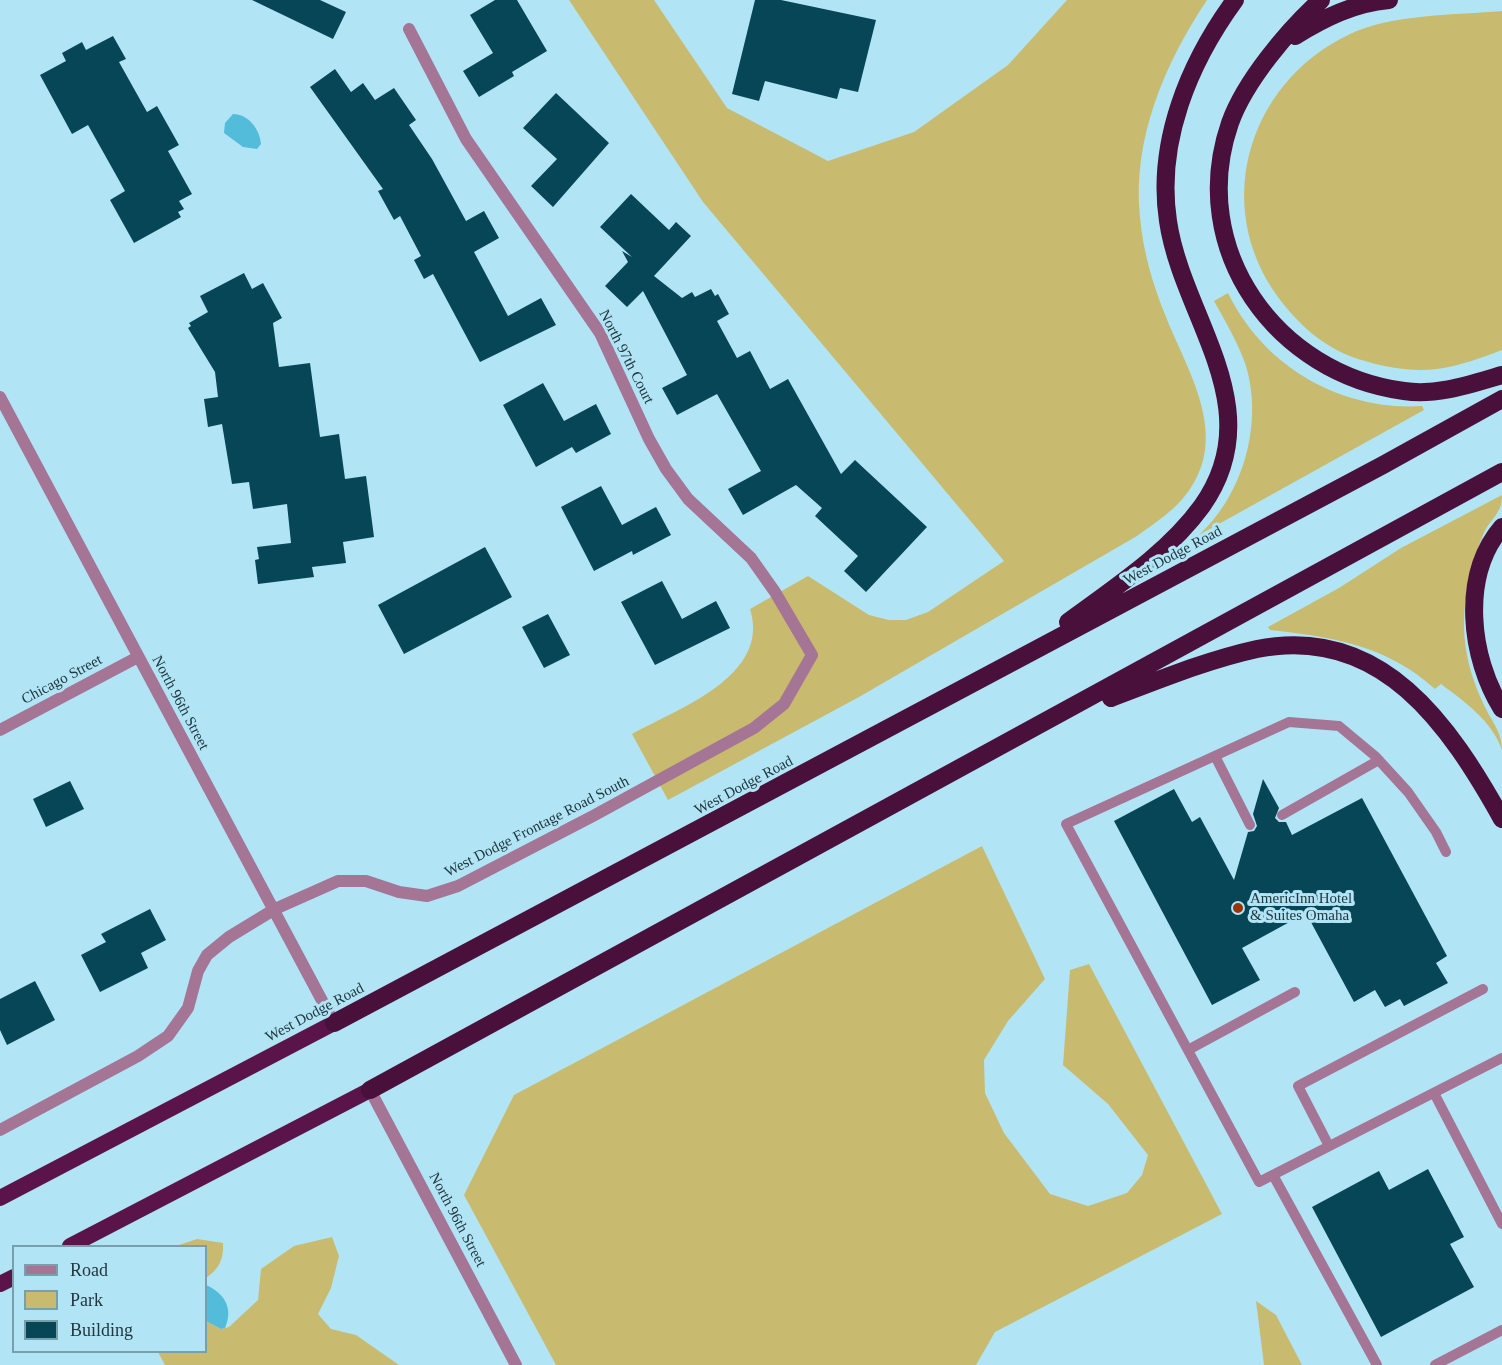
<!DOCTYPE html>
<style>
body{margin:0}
#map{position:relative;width:1502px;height:1365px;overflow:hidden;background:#b1e5f6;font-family:"Times New Roman",serif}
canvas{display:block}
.legend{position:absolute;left:12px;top:1245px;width:195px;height:108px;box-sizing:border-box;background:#b1e5f6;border:2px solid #789fac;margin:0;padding:8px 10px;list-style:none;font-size:18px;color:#22373e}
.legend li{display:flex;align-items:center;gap:12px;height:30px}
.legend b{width:30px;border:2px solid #789fac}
</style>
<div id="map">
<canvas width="1502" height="1365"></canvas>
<ul class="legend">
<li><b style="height:8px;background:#a57595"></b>Road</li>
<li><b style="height:16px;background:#c8bb70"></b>Park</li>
<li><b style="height:16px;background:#074656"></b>Building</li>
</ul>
</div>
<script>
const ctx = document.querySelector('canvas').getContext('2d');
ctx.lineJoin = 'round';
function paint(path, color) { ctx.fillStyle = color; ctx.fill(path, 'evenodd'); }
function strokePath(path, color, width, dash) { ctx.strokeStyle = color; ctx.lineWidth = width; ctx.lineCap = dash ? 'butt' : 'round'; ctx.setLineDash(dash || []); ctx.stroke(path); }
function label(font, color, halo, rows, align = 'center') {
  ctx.font = font + ' "Times New Roman",serif'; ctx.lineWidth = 6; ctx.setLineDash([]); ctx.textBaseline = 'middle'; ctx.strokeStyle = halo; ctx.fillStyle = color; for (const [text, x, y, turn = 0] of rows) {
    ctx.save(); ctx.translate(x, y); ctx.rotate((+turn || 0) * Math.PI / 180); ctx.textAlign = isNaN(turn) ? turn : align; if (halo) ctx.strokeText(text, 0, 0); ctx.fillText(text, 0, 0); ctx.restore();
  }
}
paint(new Path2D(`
 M 569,0 L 654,0 L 727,108 L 828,161 L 914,132 L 1008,65 L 1067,0 L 1207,0 C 1165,63 1132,139 1140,217 C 1143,252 1153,285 1166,317 C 1188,372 1230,435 1188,492 C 1175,510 1155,523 1137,536 L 859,697 L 668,800 L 632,734 C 679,708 771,676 750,609 L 808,576 L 869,615 L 889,620 L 906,620 L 928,612 L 1004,561 L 703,202 Z
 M 1502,11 L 1502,350 C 1481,358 1459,366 1437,369 C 1413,372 1389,368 1365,361 C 1332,352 1307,333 1285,306 C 1209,214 1244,84 1350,34 C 1392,14 1456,15 1502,11 Z
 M 1228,293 C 1264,367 1341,411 1422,406 L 1424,410 L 1199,535 C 1244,494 1264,421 1245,363 C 1237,341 1225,321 1214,301 Z
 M 1502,495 C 1502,515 1490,518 1483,535 C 1471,564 1464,593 1464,625 C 1464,653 1472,680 1484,705 C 1492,722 1502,732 1502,750 C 1492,721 1465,702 1441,684 L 1435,689 C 1386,645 1333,637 1270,630 L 1268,627 L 1339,588 L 1401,548 Z
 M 982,846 L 1045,979 L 1008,1021 L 984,1060 L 985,1093 L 1004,1133 L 1050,1194 L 1088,1206 L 1127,1193 L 1142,1175 L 1148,1155 L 1108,1104 L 1063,1065 L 1070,970 L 1089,964 L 1222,1214 L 995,1332 L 976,1365 L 556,1365 L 464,1195 L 514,1095 Z
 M 332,1237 L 339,1256 L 331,1288 L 318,1314 L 331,1329 L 356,1335 L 399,1365 L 165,1365 L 158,1352 L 206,1352 L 206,1321 L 221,1329 L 229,1327 L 258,1300 L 261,1269 L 294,1246 Z
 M 197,1239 L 223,1243 C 224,1259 219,1269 206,1278 L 206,1246 L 176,1246 Z
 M 1256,1301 L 1276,1315 L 1302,1365 L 1264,1365 Z`), '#c8bb70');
paint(new Path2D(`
 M 233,114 C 248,114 260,129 261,144 L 257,149 L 243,147 L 224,133 L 225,123 Z
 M 206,1285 C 224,1293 234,1308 225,1328 L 221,1329 L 206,1321 Z`), '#52bcda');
paint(new Path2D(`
 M 252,0 L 320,0 L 346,12 L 333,39 Z
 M 495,0 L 517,0 L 547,51 L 512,72 L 514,76 L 479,97 L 463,71 L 493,53 L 470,15 Z
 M 755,0 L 781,0 L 876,20 L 858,92 L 840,88 L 837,99 L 765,81 L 759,101 L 732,94 Z
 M 113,36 L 126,59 L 119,62 L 147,112 L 157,106 L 179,145 L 168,151 L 192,194 L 179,201 L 184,209 L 178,212 L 181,217 L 134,243 L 110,200 L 125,191 L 88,125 L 72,134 L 40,75 L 66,61 L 62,53 L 82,42 L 86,50 Z
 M 335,69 L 351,92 L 363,83 L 375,100 L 394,88 L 416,120 L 409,125 L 432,159 L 466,221 L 484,211 L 499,238 L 474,252 L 508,316 L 541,298 L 556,325 L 480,362 L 433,274 L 424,279 L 414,260 L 421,256 L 400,216 L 394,220 L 378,191 L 383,189 L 310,87 Z
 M 556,93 L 609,143 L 553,207 L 531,186 L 557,159 L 523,128 Z
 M 631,194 L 669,230 L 676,222 L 691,236 L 654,276 L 682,298 L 692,292 L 695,297 L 711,289 L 715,296 L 718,294 L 729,314 L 717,321 L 737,358 L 750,351 L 770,389 L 788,379 L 841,474 L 855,460 L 927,527 L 866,592 L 844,571 L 858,556 L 815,516 L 822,508 L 796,485 L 743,515 L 728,489 L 761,471 L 717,394 L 677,415 L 662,388 L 687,375 L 643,291 L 627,307 L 605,286 L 628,262 L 622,251 L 632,257 L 600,227 Z
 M 244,273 L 252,289 L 263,283 L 282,318 L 273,323 L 279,367 L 310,363 L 320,437 L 339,434 L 345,479 L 366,476 L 374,537 L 343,542 L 346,563 L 312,567 L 314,577 L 258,584 L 255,560 L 259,559 L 257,547 L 291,543 L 287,504 L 253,509 L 249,482 L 232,484 L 222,424 L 208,427 L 204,399 L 218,397 L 215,372 L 188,328 L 191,326 L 189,323 L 208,312 L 200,296 Z
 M 543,383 L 564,421 L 596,404 L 611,434 L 576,453 L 572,447 L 536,467 L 503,405 Z
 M 601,486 L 622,525 L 656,507 L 671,535 L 633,555 L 632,551 L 594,571 L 561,507 Z
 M 485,547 L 512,597 L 404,654 L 378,605 Z
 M 662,581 L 682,619 L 716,601 L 730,628 L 655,665 L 621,602 Z
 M 548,614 L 570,655 L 544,668 L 522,627 Z
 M 1263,779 L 1279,808 L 1275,818 L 1279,822 L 1286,822 L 1292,835 L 1362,798 L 1447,956 L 1436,963 L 1448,983 L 1404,1006 L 1400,999 L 1385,1007 L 1375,990 L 1354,1002 L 1306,913 L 1242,948 L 1260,980 L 1212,1005 L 1114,821 L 1174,789 L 1192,822 L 1200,817 L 1234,880 L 1248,832 L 1254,831 L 1257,826 L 1253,814 Z
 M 70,781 L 84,809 L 46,827 L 33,799 Z
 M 150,909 L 166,940 L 141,953 L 148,968 L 100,992 L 81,955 L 106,942 L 101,934 Z
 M 35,981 L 55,1020 L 7,1045 L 0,1030 L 0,999 Z
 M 1428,1169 L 1464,1237 L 1450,1244 L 1474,1287 L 1381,1337 L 1312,1207 L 1379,1171 L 1389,1190 Z`), '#074656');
strokePath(new Path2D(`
 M 1215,756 L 1250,825
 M 1282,815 L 1379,760
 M 1446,852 L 1436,832 L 1408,792 L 1375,756 L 1339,726 L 1289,722 L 1066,824 L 1259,1182 L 1502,1058
 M 1188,1050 L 1295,992
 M 1434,1093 L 1502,1224
 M 1329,1146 L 1298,1086 L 1483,989
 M 1273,1175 L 1377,1365
 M 1435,1365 L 1502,1330`), '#a57595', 10);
strokePath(new Path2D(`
 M 0,730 L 138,657
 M 0,1130 L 138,1056 L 168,1036 L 188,1008 L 198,971 L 207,955 L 229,937 L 275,909 L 338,881 L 366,881 L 399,892 L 427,896 L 458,886 L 593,816 L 754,728 L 784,704 L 812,655 L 775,592 L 751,558 L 688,499 L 666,469 L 649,439 L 600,333 L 466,139 L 409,29`), '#a57595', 12);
strokePath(new Path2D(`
 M 0,397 L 334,1023
 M 370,1090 L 516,1365`), '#a57595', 12);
strokePath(new Path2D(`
 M 0,1198 L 334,1023
 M 70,1246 L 370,1090
 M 0,1284 L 14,1277`), '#5b144a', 16);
strokePath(new Path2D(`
 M 1321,0 C 1288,30 1245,81 1230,123 C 1186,250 1277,374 1404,391 C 1437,396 1471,384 1502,375
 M 1295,36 C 1324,18 1354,3 1389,0
 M 1502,527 C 1460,576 1470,658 1502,709
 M 1068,622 C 1114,588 1168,553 1202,506 C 1272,407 1182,318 1168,221 C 1156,142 1189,63 1235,0
 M 1111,698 C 1159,680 1207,660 1257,649 C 1382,624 1450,726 1502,819
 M 334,1023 L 1383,465 L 1502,399
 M 370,1090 L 1502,472`), '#48103a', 18);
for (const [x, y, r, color] of [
 [1238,908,6,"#9a3407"]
]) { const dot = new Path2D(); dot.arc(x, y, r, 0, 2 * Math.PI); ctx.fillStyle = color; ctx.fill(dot); strokePath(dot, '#b1e5f6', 2); }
label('15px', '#22373e', '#b1e5f6', [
 ["North 97th Court",626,357,63],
 ["West Dodge Road",1173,556,-28],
 ["Chicago Street",62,680,-28],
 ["North 96th Street",180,703,62],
 ["West Dodge Road",744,786,-28],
 ["West Dodge Frontage Road South",537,827,-27],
 ["West Dodge Road",315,1013,-28],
 ["North 96th Street",457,1220,62]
]);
label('15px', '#22373e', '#b1e5f6', [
 ["AmericInn Hotel",1250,899],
 ["& Suites Omaha",1250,916]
], 'left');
</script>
